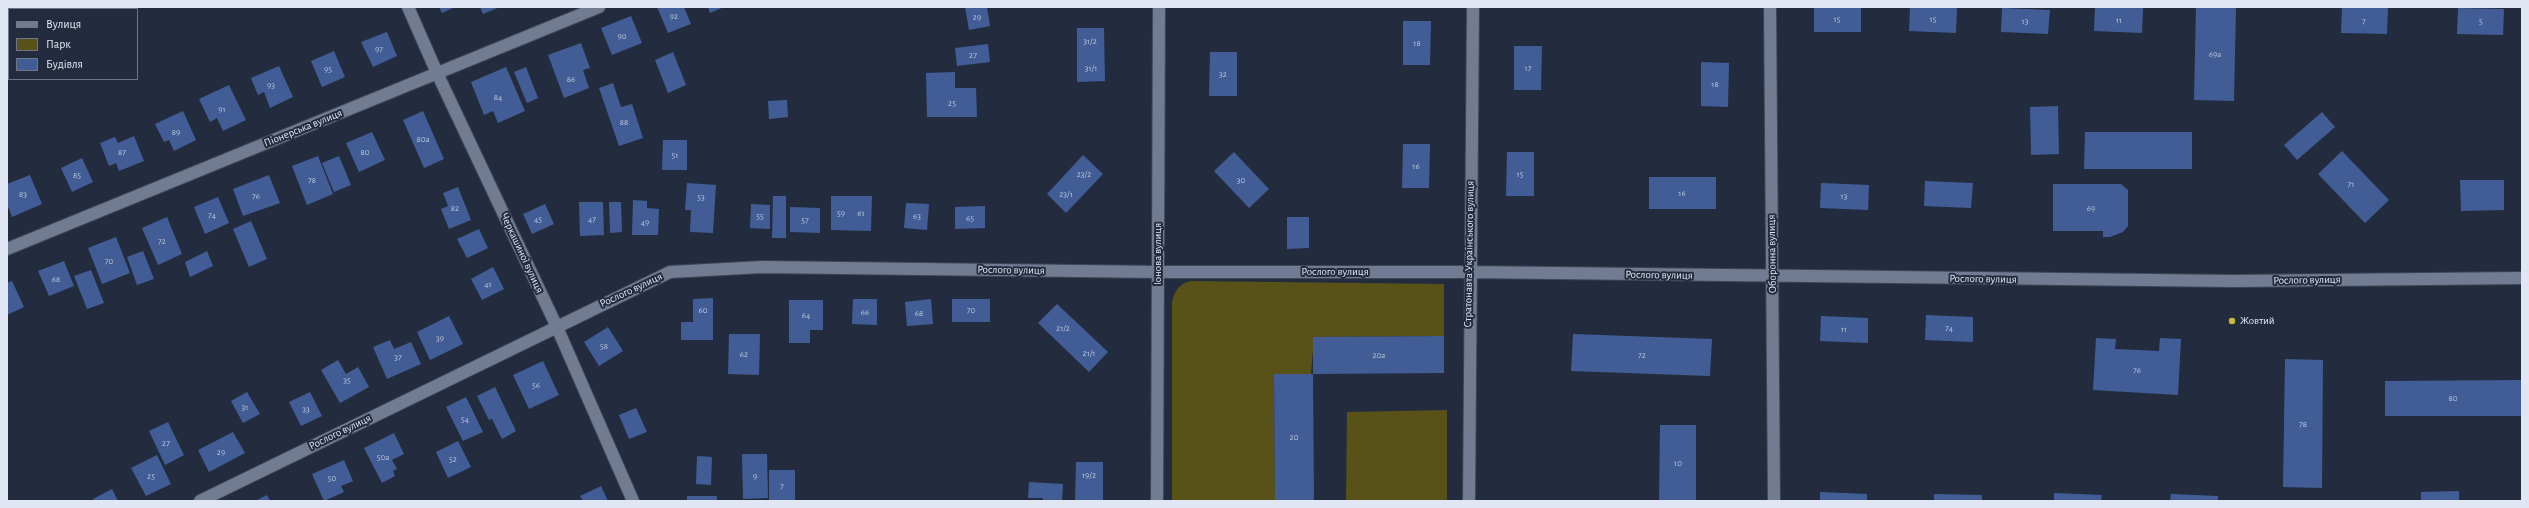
<!DOCTYPE html>
<meta charset="utf-8">
<style>
body{margin:0}
#map{position:relative;width:2529px;height:508px;overflow:hidden;background:#232c3f;font-family:"Alegreya Sans",sans-serif}
canvas{display:block}
.frame{position:absolute;inset:0;border:8px solid #e0e6f3;pointer-events:none}
.legend{position:absolute;left:8px;top:8px;width:130px;height:72px;box-sizing:border-box;background:#232c3f;border:1px solid #6f7687;margin:0;padding:5px 7px;list-style:none;font-size:12px;color:#e0e6f3}
.legend li{display:flex;align-items:center;gap:8px;height:20px}
.legend b{width:20px;border:1px solid #6f7687}
</style>
<div id="map">
<canvas width="2529" height="508"></canvas>
<div class="frame"></div>
<ul class="legend">
<li><b style="height:5px;background:#717c92"></b>Вулиця</li>
<li><b style="height:11px;background:#585118"></b>Парк</li>
<li><b style="height:11px;background:#425d96"></b>Будівля</li>
</ul>
</div>
<script>
const ctx = document.querySelector('canvas').getContext('2d');
ctx.lineJoin = 'round';
function paint(path, color) { ctx.fillStyle = color; ctx.fill(path, 'evenodd'); }
function strokePath(path, color, width, dash) { ctx.strokeStyle = color; ctx.lineWidth = width; ctx.lineCap = dash ? 'butt' : 'round'; ctx.setLineDash(dash || []); ctx.stroke(path); }
function label(font, color, halo, rows, align = 'center') {
  ctx.font = font + ' "Alegreya Sans",sans-serif'; ctx.lineWidth = 4; ctx.setLineDash([]); ctx.textBaseline = 'middle'; ctx.strokeStyle = halo; ctx.fillStyle = color; for (const [text, x, y, turn = 0] of rows) {
    ctx.save(); ctx.translate(x, y); ctx.rotate((+turn || 0) * Math.PI / 180); ctx.textAlign = isNaN(turn) ? turn : align; if (halo) ctx.strokeText(text, 0, 0); ctx.fillText(text, 0, 0); ctx.restore();
  }
}
paint(new Path2D(`
 M 1191,281 L 1444,284 L 1444,336 L 1314,337 L 1311,374 L 1274,374 L 1275,501 L 1172,501 L 1172,302 C 1175,290 1179,284 1191,281 Z
 M 1447,410 L 1447,501 L 1346,501 L 1347,412 Z`), '#585118');
paint(new Path2D(`
 M 7,7 L 20,7 L 21,9 L 9,9 L 7,18 Z
 M 42,7 L 68,7 L 43,9 Z
 M 91,7 L 106,7 L 107,9 L 87,9 Z
 M 439,7 L 455,7 L 442,13 Z
 M 480,7 L 500,7 L 483,14 Z
 M 657,7 L 684,7 L 691,24 L 668,33 Z
 M 708,7 L 724,7 L 710,13 Z
 M 965,7 L 987,7 L 990,26 L 969,30 Z
 M 1814,7 L 1861,7 L 1861,32 L 1814,32 Z
 M 1910,7 L 1957,8 L 1956,33 L 1909,31 Z
 M 2095,7 L 2143,8 L 2142,33 L 2094,31 Z
 M 2196,7 L 2236,7 L 2234,101 L 2194,100 Z
 M 2342,7 L 2388,8 L 2387,34 L 2341,33 Z
 M 2002,8 L 2050,10 L 2048,34 L 2001,32 Z
 M 2458,8 L 2504,9 L 2503,35 L 2457,34 Z
 M 631,16 L 642,43 L 612,55 L 601,28 Z
 M 1403,21 L 1431,21 L 1430,65 L 1403,65 Z
 M 1077,28 L 1104,28 L 1105,81 L 1077,82 Z
 M 387,32 L 397,56 L 373,67 L 361,42 Z
 M 581,43 L 590,68 L 583,70 L 589,88 L 564,98 L 548,55 Z
 M 988,44 L 990,62 L 957,66 L 955,48 Z
 M 1514,46 L 1542,46 L 1541,90 L 1514,90 Z
 M 334,51 L 345,77 L 322,87 L 311,61 Z
 M 673,52 L 686,85 L 668,93 L 655,60 Z
 M 1210,52 L 1237,52 L 1237,96 L 1209,96 Z
 M 1701,62 L 1729,63 L 1728,107 L 1701,106 Z
 M 279,66 L 293,97 L 270,108 L 264,92 L 258,95 L 251,78 Z
 M 506,67 L 525,111 L 498,123 L 493,111 L 484,115 L 471,82 Z
 M 526,67 L 538,98 L 527,103 L 514,72 Z
 M 955,72 L 955,88 L 976,88 L 977,117 L 927,117 L 926,73 Z
 M 613,83 L 621,107 L 632,104 L 643,138 L 619,146 L 599,88 Z
 M 229,85 L 246,120 L 223,131 L 217,118 L 210,122 L 199,99 Z
 M 787,100 L 788,117 L 769,119 L 768,101 Z
 M 2058,106 L 2059,154 L 2031,155 L 2030,107 Z
 M 183,111 L 196,140 L 174,151 L 169,140 L 164,142 L 155,124 Z
 M 423,111 L 444,159 L 424,168 L 403,120 Z
 M 2322,112 L 2335,127 L 2297,160 L 2284,145 Z
 M 372,132 L 385,160 L 359,172 L 346,143 Z
 M 2085,132 L 2192,132 L 2192,169 L 2084,169 Z
 M 134,136 L 144,161 L 119,171 L 116,163 L 109,166 L 100,143 L 115,137 L 118,143 Z
 M 663,140 L 687,140 L 687,170 L 662,170 Z
 M 1403,144 L 1430,144 L 1429,188 L 1402,188 Z
 M 2342,151 L 2389,200 L 2365,223 L 2318,174 Z
 M 1234,152 L 1269,189 L 1249,208 L 1214,171 Z
 M 1507,152 L 1534,152 L 1534,196 L 1506,196 Z
 M 1083,155 L 1103,174 L 1066,213 L 1047,194 Z
 M 318,156 L 333,194 L 307,205 L 292,166 Z
 M 339,156 L 351,185 L 334,192 L 322,163 Z
 M 82,158 L 93,182 L 72,192 L 61,168 Z
 M 30,175 L 42,204 L 12,217 L 7,204 L 7,184 Z
 M 269,175 L 280,203 L 243,216 L 233,189 Z
 M 1649,177 L 1716,177 L 1716,209 L 1649,209 Z
 M 2460,180 L 2504,180 L 2504,210 L 2461,211 Z
 M 1925,181 L 1973,183 L 1971,208 L 1924,206 Z
 M 687,183 L 716,185 L 713,233 L 690,232 L 691,210 L 685,210 Z
 M 1821,183 L 1869,185 L 1868,210 L 1820,208 Z
 M 2053,184 L 2121,184 L 2128,190 L 2128,226 L 2123,232 L 2110,237 L 2103,237 L 2103,231 L 2053,231 Z
 M 458,187 L 471,220 L 449,229 L 441,209 L 448,206 L 443,193 Z
 M 773,196 L 786,196 L 786,238 L 772,238 Z
 M 831,196 L 872,196 L 871,231 L 831,230 Z
 M 218,197 L 229,223 L 205,234 L 194,207 Z
 M 633,200 L 647,201 L 647,208 L 659,209 L 658,235 L 632,235 Z
 M 579,202 L 603,202 L 604,235 L 580,236 Z
 M 609,202 L 621,202 L 622,232 L 610,233 Z
 M 906,203 L 929,204 L 927,230 L 904,228 Z
 M 545,204 L 554,224 L 532,234 L 523,214 Z
 M 751,204 L 770,205 L 770,229 L 750,228 Z
 M 985,206 L 985,228 L 955,229 L 955,207 Z
 M 790,207 L 820,208 L 820,233 L 790,232 Z
 M 167,217 L 182,254 L 158,265 L 142,228 Z
 M 1287,217 L 1309,217 L 1309,248 L 1287,249 Z
 M 251,221 L 267,259 L 249,267 L 233,229 Z
 M 479,229 L 488,248 L 467,258 L 457,239 Z
 M 116,237 L 130,273 L 102,284 L 88,248 Z
 M 143,251 L 154,279 L 137,285 L 127,257 Z
 M 207,251 L 213,266 L 190,277 L 185,262 Z
 M 64,261 L 74,286 L 49,296 L 38,271 Z
 M 493,267 L 504,289 L 482,300 L 471,279 Z
 M 91,270 L 104,303 L 87,309 L 74,276 Z
 M 12,281 L 24,307 L 7,315 L 7,283 Z
 M 713,298 L 713,340 L 681,340 L 681,322 L 693,322 L 693,299 Z
 M 853,299 L 877,299 L 877,325 L 852,324 Z
 M 931,299 L 933,324 L 907,326 L 905,302 Z
 M 952,299 L 990,299 L 990,322 L 952,322 Z
 M 789,300 L 823,300 L 823,330 L 810,330 L 810,343 L 789,343 Z
 M 1057,304 L 1108,352 L 1089,372 L 1038,323 Z
 M 1926,315 L 1973,317 L 1973,342 L 1925,340 Z
 M 449,316 L 463,344 L 430,360 L 417,332 Z
 M 1821,316 L 1868,318 L 1868,343 L 1820,341 Z
 M 608,327 L 623,351 L 599,366 L 584,342 Z
 M 729,334 L 760,334 L 759,375 L 728,374 Z
 M 1573,334 L 1712,339 L 1710,376 L 1571,371 Z
 M 1444,336 L 1444,373 L 1313,374 L 1314,501 L 1275,501 L 1274,374 L 1313,374 L 1313,337 Z
 M 2096,338 L 2116,339 L 2115,349 L 2159,351 L 2160,338 L 2181,339 L 2178,395 L 2093,390 Z
 M 390,340 L 394,349 L 411,342 L 421,364 L 387,379 L 373,347 Z
 M 2285,359 L 2323,360 L 2322,488 L 2283,487 Z
 M 338,360 L 346,374 L 358,367 L 369,387 L 340,403 L 321,370 Z
 M 543,361 L 559,395 L 529,409 L 513,375 Z
 M 2522,380 L 2522,416 L 2385,416 L 2385,381 Z
 M 495,387 L 516,431 L 502,439 L 492,419 L 489,420 L 477,396 Z
 M 247,392 L 260,414 L 243,423 L 231,401 Z
 M 310,392 L 322,416 L 301,426 L 289,402 Z
 M 466,397 L 483,432 L 463,441 L 446,407 Z
 M 636,408 L 647,432 L 629,439 L 619,415 Z
 M 168,422 L 184,455 L 165,465 L 149,431 Z
 M 1660,425 L 1696,425 L 1696,501 L 1659,501 Z
 M 233,432 L 245,453 L 209,472 L 198,450 Z
 M 394,433 L 404,454 L 392,460 L 397,469 L 393,471 L 395,476 L 382,483 L 364,448 Z
 M 458,441 L 471,467 L 448,478 L 436,452 Z
 M 742,454 L 767,454 L 768,498 L 743,499 Z
 M 157,455 L 171,484 L 146,496 L 131,468 Z
 M 697,456 L 712,457 L 711,485 L 696,484 Z
 M 344,460 L 353,481 L 341,486 L 344,492 L 324,501 L 312,474 Z
 M 1076,462 L 1103,462 L 1103,501 L 1075,501 Z
 M 769,470 L 795,470 L 795,501 L 769,501 Z
 M 1029,482 L 1063,484 L 1062,501 L 1043,501 L 1043,498 L 1028,498 Z
 M 601,486 L 608,501 L 583,501 L 580,496 Z
 M 112,489 L 118,501 L 94,501 L 93,499 Z
 M 2459,491 L 2459,501 L 2421,501 L 2421,492 Z
 M 1820,492 L 1867,494 L 1867,501 L 1820,501 Z
 M 2054,493 L 2102,495 L 2101,501 L 2054,501 Z
 M 1934,494 L 1982,495 L 1982,501 L 1934,501 Z
 M 2171,494 L 2218,496 L 2218,501 L 2170,501 Z
 M 267,495 L 270,501 L 255,501 Z
 M 687,496 L 717,496 L 717,501 L 687,501 Z`), '#425d96');
const minor = new Path2D(`
 M 408,7 L 437,73 L 556,325 L 633,501
 M 1770,7 L 1774,501
 M 7,249 L 599,7
 M 200,501 L 670,272 L 762,267 L 1157,272 L 1469,272 L 2234,281 L 2522,278
 M 1157,501 L 1159,7
 M 1469,501 L 1473,7`);
strokePath(minor, '#3f4656', 14);
strokePath(minor, '#717c92', 12);
for (const [x, y, r, color] of [
 [2232,321,4,"#caba3a"]
]) { const dot = new Path2D(); dot.arc(x, y, r, 0, 2 * Math.PI); ctx.fillStyle = color; ctx.fill(dot); strokePath(dot, '#232c3f', 1.5); }
label('9px', '#b8c4dc', null, [
 ["92",674,16],
 ["29",977,17],
 ["15",1837,19],
 ["15",1933,19],
 ["11",2119,20],
 ["13",2025,21],
 ["7",2364,21],
 ["5",2481,21],
 ["90",622,36],
 ["31/2",1090,41],
 ["18",1417,43],
 ["97",379,49],
 ["69а",2215,54],
 ["27",973,55],
 ["31/1",1091,68],
 ["17",1528,68],
 ["95",328,69],
 ["32",1223,74],
 ["86",571,79],
 ["18",1715,84],
 ["93",271,85],
 ["84",498,97],
 ["25",952,103],
 ["91",222,109],
 ["88",624,122],
 ["89",176,132],
 ["80а",423,139],
 ["87",122,152],
 ["80",365,152],
 ["51",675,155],
 ["16",1416,166],
 ["23/2",1084,174],
 ["15",1520,174],
 ["85",77,175],
 ["78",312,180],
 ["30",1241,180],
 ["71",2351,184],
 ["16",1682,193],
 ["83",23,194],
 ["23/1",1066,194],
 ["76",256,196],
 ["13",1844,196],
 ["53",701,197],
 ["82",455,208],
 ["69",2091,208],
 ["59",841,213],
 ["61",861,213],
 ["74",212,215],
 ["55",760,216],
 ["63",917,216],
 ["65",970,218],
 ["45",538,219],
 ["47",592,219],
 ["57",805,220],
 ["49",645,222],
 ["72",162,241],
 ["70",109,261],
 ["68",56,279],
 ["41",488,284],
 ["60",703,310],
 ["70",971,310],
 ["66",865,312],
 ["68",919,313],
 ["64",806,315],
 ["21/2",1063,328],
 ["74",1949,328],
 ["11",1844,329],
 ["39",440,338],
 ["58",604,346],
 ["21/1",1089,353],
 ["62",744,354],
 ["20а",1379,355],
 ["72",1642,355],
 ["37",398,357],
 ["76",2137,370],
 ["35",347,380],
 ["56",536,385],
 ["80",2453,398],
 ["31",245,407],
 ["33",306,409],
 ["54",465,419],
 ["78",2303,424],
 ["20",1294,437],
 ["27",166,443],
 ["29",221,452],
 ["50а",383,457],
 ["52",453,459],
 ["10",1678,463],
 ["19/2",1089,475],
 ["25",151,476],
 ["9",755,476],
 ["50",332,478],
 ["7",782,486]
]);
label('11px', '#e0e6f3', '#232c3f', [
 ["Піонерська вулиця",303,128,-22],
 ["Черкашиної вулиця",522,253,65],
 ["Іонова вулиця",1158,254,-90],
 ["Стратонавта Українського вулиця",1469,254,-89],
 ["Оборонна вулиця",1772,254,-91],
 ["Рослого вулиця",1011,270,1],
 ["Рослого вулиця",1335,272],
 ["Рослого вулиця",1659,275,1],
 ["Рослого вулиця",1983,279,1],
 ["Рослого вулиця",2307,280,-1],
 ["Рослого вулиця",631,290,-25],
 ["Рослого вулиця",340,432,-26]
]);
label('11px', '#e0e6f3', '#232c3f', [
 ["Жовтий",2240,321]
], 'left');
</script>
